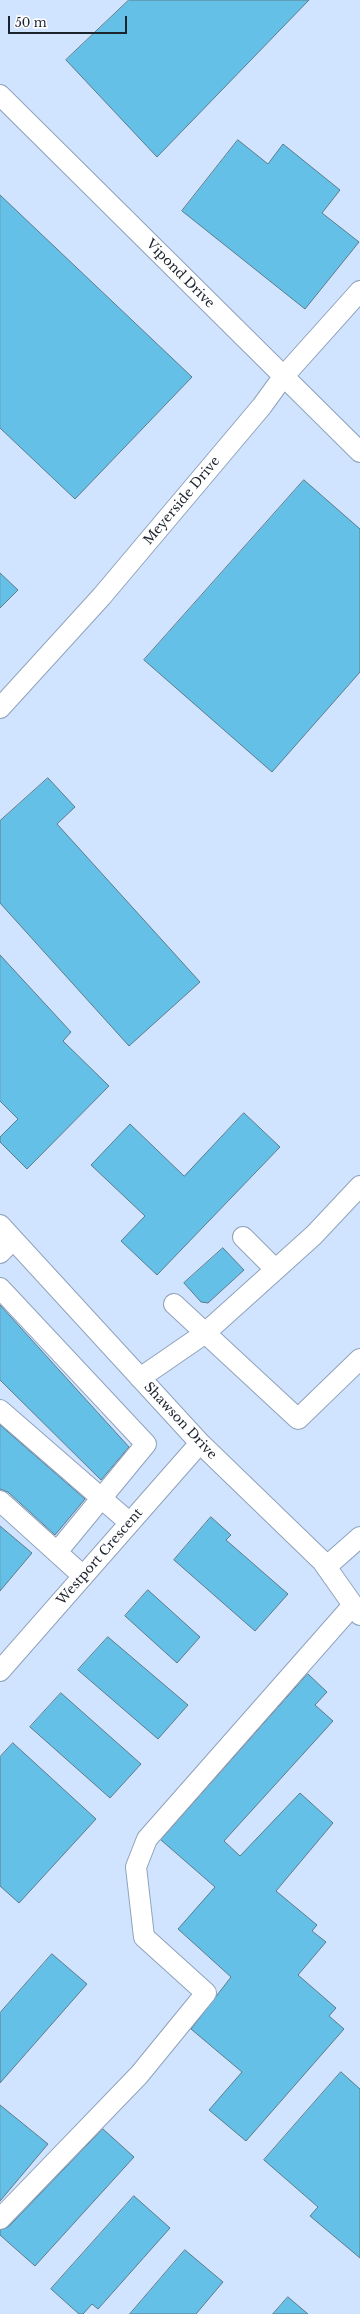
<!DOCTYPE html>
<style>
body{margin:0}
#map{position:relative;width:360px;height:2314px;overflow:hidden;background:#e0ebfc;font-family:"Libre Baskerville",serif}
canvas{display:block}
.scale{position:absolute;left:8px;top:16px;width:119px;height:18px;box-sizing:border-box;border:2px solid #1c232d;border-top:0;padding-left:5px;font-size:12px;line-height:14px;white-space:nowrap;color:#1c232d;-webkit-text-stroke:3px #fff;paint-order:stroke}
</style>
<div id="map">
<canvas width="360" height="2314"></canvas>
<div class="scale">50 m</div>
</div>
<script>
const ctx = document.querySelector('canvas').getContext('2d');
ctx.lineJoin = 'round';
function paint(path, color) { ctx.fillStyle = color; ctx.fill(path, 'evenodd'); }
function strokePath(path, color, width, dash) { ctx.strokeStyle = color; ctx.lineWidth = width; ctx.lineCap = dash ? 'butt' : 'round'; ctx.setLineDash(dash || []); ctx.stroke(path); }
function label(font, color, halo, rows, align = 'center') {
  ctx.font = font + ' "Libre Baskerville",serif'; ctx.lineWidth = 3; ctx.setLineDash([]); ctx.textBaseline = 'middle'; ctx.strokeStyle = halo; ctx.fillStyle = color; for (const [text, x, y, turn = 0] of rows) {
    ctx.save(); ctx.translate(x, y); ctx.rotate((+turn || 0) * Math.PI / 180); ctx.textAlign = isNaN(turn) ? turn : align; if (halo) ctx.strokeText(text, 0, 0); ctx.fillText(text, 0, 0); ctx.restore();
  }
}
paint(new Path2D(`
 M 0,0 L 360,0 L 360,2314 L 0,2314 Z`), '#d1e4ff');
const building = new Path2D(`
 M 129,0 L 309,0 L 157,157 L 66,60 Z
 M 238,140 L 268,164 L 283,144 L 340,190 L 322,213 L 359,242 L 305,309 L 182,211 Z
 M 0,195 L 192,377 L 75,499 L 0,428 Z
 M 304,480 L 360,529 L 360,672 L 272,772 L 144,660 Z
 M 0,573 L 18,590 L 0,608 Z
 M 48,778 L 75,807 L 57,824 L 200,982 L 129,1046 L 0,903 L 0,821 Z
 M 0,955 L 71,1032 L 63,1041 L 109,1086 L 27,1169 L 0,1142 L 0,1137 L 18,1119 L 0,1101 Z
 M 244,1113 L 280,1147 L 157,1275 L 121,1241 L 145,1216 L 91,1165 L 130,1124 L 184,1176 Z
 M 223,1248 L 244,1270 L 208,1303 L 201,1302 L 184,1283 Z
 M 0,1305 L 129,1447 L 101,1480 L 0,1380 Z
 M 0,1425 L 85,1499 L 55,1535 L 8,1492 L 0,1489 Z
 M 211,1517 L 231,1535 L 226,1540 L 288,1594 L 255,1631 L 174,1560 Z
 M 0,1526 L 32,1553 L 0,1591 Z
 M 148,1590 L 200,1637 L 177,1663 L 125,1616 Z
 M 108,1637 L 188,1705 L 158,1739 L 78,1670 Z
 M 308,1674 L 327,1692 L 315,1705 L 333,1721 L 224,1841 L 240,1856 L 300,1793 L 333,1823 L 276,1891 L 317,1925 L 312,1931 L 326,1942 L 298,1975 L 336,2008 L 329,2016 L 344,2029 L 246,2141 L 209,2110 L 242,2072 L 191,2029 L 231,1977 L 178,1929 L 215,1887 L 161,1840 Z
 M 61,1693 L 141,1764 L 110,1798 L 30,1727 Z
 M 13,1743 L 96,1819 L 19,1903 L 0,1886 L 0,1757 Z
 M 52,1954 L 87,1984 L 0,2083 L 0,2013 Z
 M 341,2072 L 360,2089 L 360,2258 L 310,2216 L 318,2207 L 264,2160 Z
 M 0,2105 L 48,2144 L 0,2201 Z
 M 103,2129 L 134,2157 L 35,2266 L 0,2235 L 0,2230 L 8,2227 Z
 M 134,2196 L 170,2228 L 98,2309 L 92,2304 L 83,2314 L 79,2314 L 51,2289 Z
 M 185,2250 L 223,2282 L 196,2314 L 130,2314 Z
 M 288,2297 L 308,2314 L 273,2314 Z`);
paint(building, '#65c0e8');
strokePath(building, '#5d7c8b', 1);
const minor = new Path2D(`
 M 0,95 L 360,452
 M 0,708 L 102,596 L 262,406 L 283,377 L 360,291
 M 0,1225 L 200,1443 L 322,1561 L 360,1615
 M 243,1237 L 275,1269
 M 0,1253 L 13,1240
 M 0,1288 L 146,1444 L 57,1552
 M 174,1304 L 298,1419 L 360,1359
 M 140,1378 L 204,1334 L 314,1235 L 360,1186
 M 0,1410 L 130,1523
 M 0,1501 L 83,1576
 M 326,1567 L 360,1537
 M 0,1671 L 200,1443
 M 0,2219 L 139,2075 L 206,1993 L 144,1937 L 136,1867 L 147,1839 L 353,1605`);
strokePath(minor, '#90a2bb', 22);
strokePath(minor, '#fff', 20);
label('13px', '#1c232d', '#fff', [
 ["Vipond Drive",180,274,45],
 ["Meyerside Drive",182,501,-50],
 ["Shawson Drive",180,1421,47],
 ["Westport Crescent",100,1557,-49]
]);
</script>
